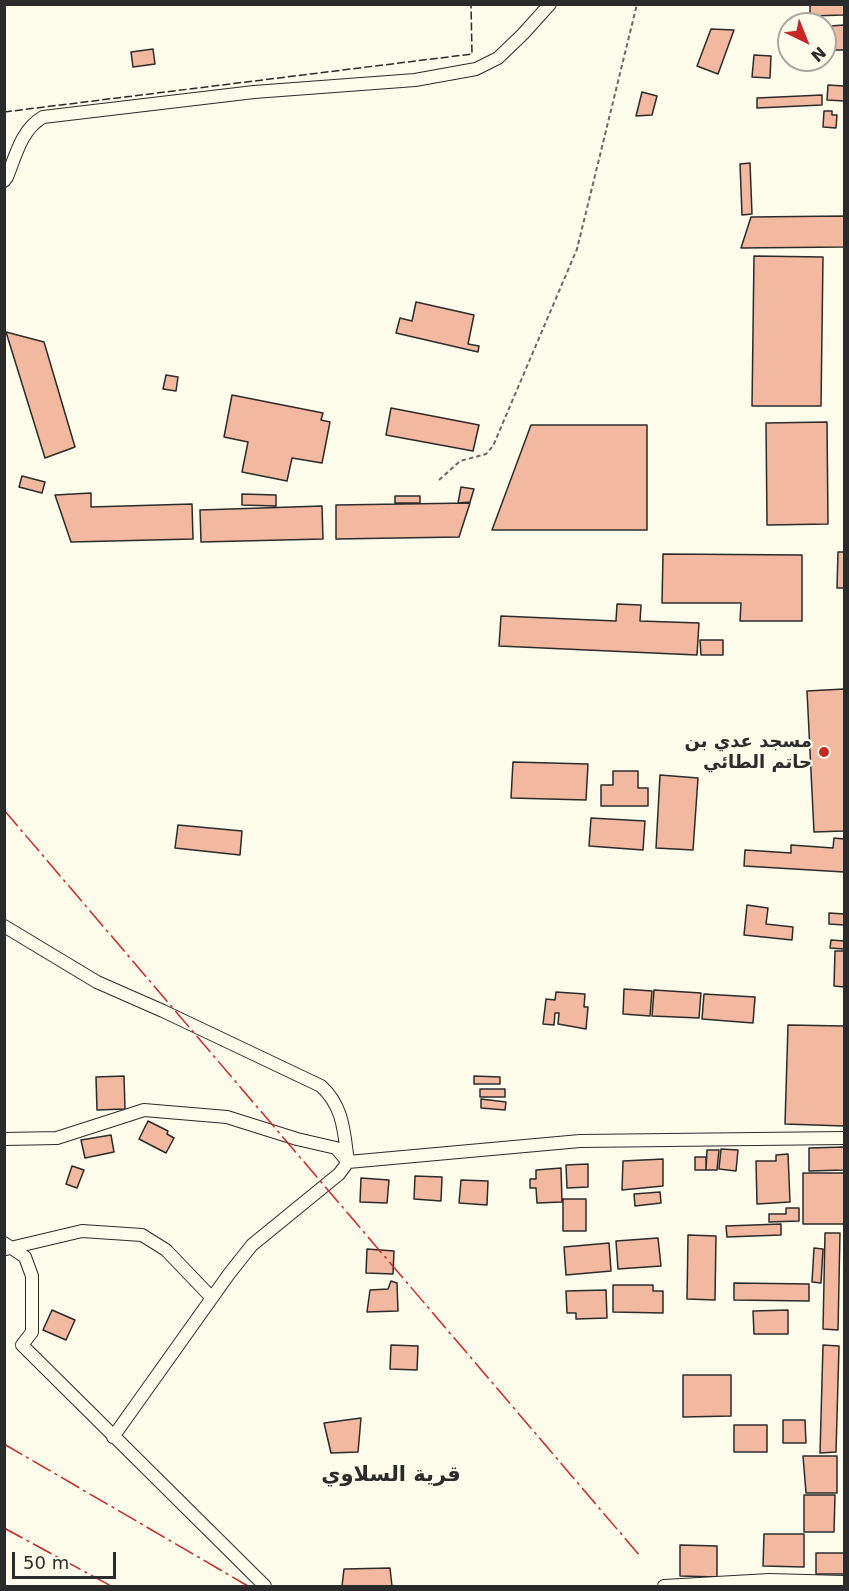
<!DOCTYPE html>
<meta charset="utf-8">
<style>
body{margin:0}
#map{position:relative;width:849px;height:1591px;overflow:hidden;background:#fdfbea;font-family:"DejaVu Sans",sans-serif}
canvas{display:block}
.frame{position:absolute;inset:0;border:6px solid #2b2b2b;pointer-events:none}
.north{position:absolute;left:777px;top:12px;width:60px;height:60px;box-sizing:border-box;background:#fdfbea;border:2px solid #a9a89e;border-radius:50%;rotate:137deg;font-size:16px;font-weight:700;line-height:24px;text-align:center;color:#2b2b2b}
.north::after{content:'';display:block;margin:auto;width:21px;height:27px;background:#c62828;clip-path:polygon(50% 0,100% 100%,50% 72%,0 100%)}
.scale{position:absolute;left:12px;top:1552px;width:104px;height:27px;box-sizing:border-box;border:3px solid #2b2b2b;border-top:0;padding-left:8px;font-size:18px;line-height:21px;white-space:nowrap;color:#2b2b2b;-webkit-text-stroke:4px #fdfbea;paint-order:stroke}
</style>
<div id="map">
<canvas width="849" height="1591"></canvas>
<div class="frame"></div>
<div class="north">N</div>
<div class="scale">50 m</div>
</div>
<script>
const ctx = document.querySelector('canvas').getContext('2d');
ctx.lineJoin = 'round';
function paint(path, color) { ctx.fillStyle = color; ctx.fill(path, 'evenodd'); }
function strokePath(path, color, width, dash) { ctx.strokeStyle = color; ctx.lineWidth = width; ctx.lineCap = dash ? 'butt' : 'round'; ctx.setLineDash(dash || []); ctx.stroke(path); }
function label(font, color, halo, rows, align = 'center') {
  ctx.font = font + ' "DejaVu Sans","Noto Naskh Arabic",sans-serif'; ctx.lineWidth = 4.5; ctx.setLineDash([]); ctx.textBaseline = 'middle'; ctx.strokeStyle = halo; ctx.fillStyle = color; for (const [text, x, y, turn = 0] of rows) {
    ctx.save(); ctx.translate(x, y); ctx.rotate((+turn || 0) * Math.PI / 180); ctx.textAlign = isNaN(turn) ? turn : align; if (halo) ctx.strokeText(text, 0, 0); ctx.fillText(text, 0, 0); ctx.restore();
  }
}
const building = new Path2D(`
 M 810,4 L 844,4 L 844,15 L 810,16 Z
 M 844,25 L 844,50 L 831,50 L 830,26 Z
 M 711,29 L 734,30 L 718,74 L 697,66 Z
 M 153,49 L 155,64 L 133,67 L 131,52 Z
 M 754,55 L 771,56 L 770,78 L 752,77 Z
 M 828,85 L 844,86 L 844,101 L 827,100 Z
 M 642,92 L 657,96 L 652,115 L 636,116 Z
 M 822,95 L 822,105 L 757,108 L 757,98 Z
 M 824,111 L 832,111 L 832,115 L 837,115 L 836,128 L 823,127 Z
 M 750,163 L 752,214 L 742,215 L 740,164 Z
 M 844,216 L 844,247 L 741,248 L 751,217 Z
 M 754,256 L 823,257 L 821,406 L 752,406 Z
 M 416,302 L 474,315 L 468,344 L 479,346 L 478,352 L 396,333 L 400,318 L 412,321 Z
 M 6,332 L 44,342 L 75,447 L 45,458 Z
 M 166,375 L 178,377 L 176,391 L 163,389 Z
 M 232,395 L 323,413 L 321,420 L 330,422 L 322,463 L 292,458 L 287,481 L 242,472 L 248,442 L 224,437 Z
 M 391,408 L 479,425 L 473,451 L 386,435 Z
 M 827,422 L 828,524 L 767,525 L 766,423 Z
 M 531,425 L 647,425 L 647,530 L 492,530 Z
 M 22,476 L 45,482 L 42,493 L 19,487 Z
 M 461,487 L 474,489 L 470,502 L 458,503 Z
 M 91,493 L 91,507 L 192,504 L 193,539 L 71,542 L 55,495 Z
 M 242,494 L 276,495 L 276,506 L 242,505 Z
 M 395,496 L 420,496 L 420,503 L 395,503 Z
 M 470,503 L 459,537 L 336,539 L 336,505 Z
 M 322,506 L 323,539 L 201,542 L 200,510 Z
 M 838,552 L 844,552 L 844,588 L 837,588 Z
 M 663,554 L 802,555 L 802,621 L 740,621 L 741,603 L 662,603 Z
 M 617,604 L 641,605 L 640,621 L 699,623 L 697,655 L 499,646 L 501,616 L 616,621 Z
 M 700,640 L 723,640 L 723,655 L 701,655 Z
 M 844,689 L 844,831 L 814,832 L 807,691 Z
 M 513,762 L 588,764 L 586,800 L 511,798 Z
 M 613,771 L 638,771 L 638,788 L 648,788 L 648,806 L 601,806 L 601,785 L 613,785 Z
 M 660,775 L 698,778 L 693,850 L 656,848 Z
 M 591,818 L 645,821 L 643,850 L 589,846 Z
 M 178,825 L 242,831 L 240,855 L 175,848 Z
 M 834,838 L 844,839 L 844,872 L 744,866 L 745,850 L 791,853 L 791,845 L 833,848 Z
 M 747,905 L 768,908 L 766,924 L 793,927 L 792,940 L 744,935 Z
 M 829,913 L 844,914 L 844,925 L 829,924 Z
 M 831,940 L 844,941 L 844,949 L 830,948 Z
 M 835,951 L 844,951 L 844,987 L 834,986 Z
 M 624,989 L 652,991 L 650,1016 L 623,1014 Z
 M 654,990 L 701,993 L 699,1018 L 652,1016 Z
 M 556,992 L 585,994 L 584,1007 L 588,1007 L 586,1029 L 558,1024 L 559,1013 L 555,1013 L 554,1025 L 543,1024 L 546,999 L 555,1000 Z
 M 704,994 L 755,997 L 753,1023 L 702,1019 Z
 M 788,1025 L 844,1026 L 844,1126 L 785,1124 Z
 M 124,1076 L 125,1109 L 97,1110 L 96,1077 Z
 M 474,1076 L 500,1077 L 500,1084 L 474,1084 Z
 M 480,1089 L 505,1089 L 505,1097 L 480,1097 Z
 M 481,1099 L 506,1102 L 505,1110 L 481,1108 Z
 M 148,1121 L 168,1131 L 167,1134 L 174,1138 L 166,1153 L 139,1139 Z
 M 111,1135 L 114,1152 L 85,1158 L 81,1140 Z
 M 844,1147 L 844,1170 L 809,1171 L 809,1148 Z
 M 721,1149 L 738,1150 L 736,1171 L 719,1169 Z
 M 707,1150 L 719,1150 L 717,1170 L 706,1170 Z
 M 788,1154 L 790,1202 L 757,1204 L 756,1161 L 776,1161 L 776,1155 Z
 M 695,1157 L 706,1157 L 706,1170 L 695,1170 Z
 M 663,1159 L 663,1186 L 622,1190 L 623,1161 Z
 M 588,1164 L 588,1187 L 567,1188 L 566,1165 Z
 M 72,1166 L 84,1170 L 77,1188 L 66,1184 Z
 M 561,1168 L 562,1202 L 537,1203 L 536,1188 L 530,1188 L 530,1179 L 536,1179 L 536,1170 Z
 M 803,1173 L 844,1173 L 844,1224 L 803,1224 Z
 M 415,1176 L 442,1177 L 441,1201 L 414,1199 Z
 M 361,1178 L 389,1180 L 387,1203 L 360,1202 Z
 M 461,1180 L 488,1181 L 487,1205 L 459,1203 Z
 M 660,1192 L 661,1203 L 635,1206 L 634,1194 Z
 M 563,1199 L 586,1199 L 586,1231 L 563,1231 Z
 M 786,1208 L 799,1208 L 799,1221 L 769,1222 L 769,1214 L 786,1214 Z
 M 781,1224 L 781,1235 L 727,1237 L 726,1226 Z
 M 825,1233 L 840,1233 L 838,1330 L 823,1329 Z
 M 688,1235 L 716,1236 L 715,1300 L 687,1299 Z
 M 658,1238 L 661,1266 L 618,1269 L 616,1241 Z
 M 609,1243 L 611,1271 L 566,1275 L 564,1247 Z
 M 814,1248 L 823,1249 L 821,1283 L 812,1282 Z
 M 367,1249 L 394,1251 L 393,1274 L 366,1273 Z
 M 391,1281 L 397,1283 L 398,1311 L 367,1312 L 370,1290 L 388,1289 Z
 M 734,1283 L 809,1284 L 809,1301 L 734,1300 Z
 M 613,1285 L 653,1285 L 653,1291 L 663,1291 L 663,1313 L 613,1312 Z
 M 606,1290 L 607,1318 L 576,1319 L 576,1313 L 567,1313 L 566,1291 Z
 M 52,1310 L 75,1320 L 66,1340 L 43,1330 Z
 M 788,1310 L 788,1334 L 754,1334 L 753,1311 Z
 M 391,1345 L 418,1346 L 417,1370 L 390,1369 Z
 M 823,1345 L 839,1346 L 836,1452 L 820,1453 Z
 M 683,1375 L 731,1375 L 731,1416 L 683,1417 Z
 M 361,1418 L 358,1452 L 331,1453 L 324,1423 Z
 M 783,1420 L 805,1420 L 806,1443 L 783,1443 Z
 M 734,1425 L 767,1425 L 767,1452 L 734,1452 Z
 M 803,1456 L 837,1456 L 837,1493 L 806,1493 Z
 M 804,1495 L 835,1495 L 834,1532 L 804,1532 Z
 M 764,1534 L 804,1534 L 804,1567 L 763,1566 Z
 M 680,1545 L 717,1546 L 717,1577 L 680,1576 Z
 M 816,1553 L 844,1553 L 844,1574 L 816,1574 Z
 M 390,1568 L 392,1586 L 342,1586 L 344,1569 Z`);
paint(building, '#f2b8a0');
strokePath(building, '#2b2b2b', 1.5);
const street = new Path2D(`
 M 4,181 L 7,177 C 16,155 21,130 43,117 L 254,92 L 415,80 L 476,69 L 498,58 L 523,34 L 550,4
 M 4,926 L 97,982 L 163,1011 L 321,1086 C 344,1107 344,1133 348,1162 L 339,1174 L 252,1245 L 229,1274 L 113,1437
 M 4,1139 L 57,1138 L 144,1110 L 227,1117 L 297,1139 L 336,1148 L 347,1161
 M 348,1162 L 580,1141 L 844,1138
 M 4,1243 L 25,1257 L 32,1276 L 32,1332 L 22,1345 L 265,1586
 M 6,1249 L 82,1231 L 142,1235 L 166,1250 L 212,1298
 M 664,1586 L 769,1580 L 844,1582`);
strokePath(street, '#2b2b2b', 14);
strokePath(new Path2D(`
 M 439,480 L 460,461 L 486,454 L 493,446 L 577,249 L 637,4`), '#6a6964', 2, [4.5, 3]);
strokePath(street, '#fdfbea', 12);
strokePath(new Path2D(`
 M 4,112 L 472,54 L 471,4`), '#2b2b2b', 1.5, [8, 3]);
strokePath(new Path2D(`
 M 4,810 L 640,1556
 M 4,1444 L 248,1586
 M 4,1528 L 111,1586`), '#c62828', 1.5, [21, 4.5, 3, 4.5]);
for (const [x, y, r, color] of [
 [824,752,6,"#c62828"]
]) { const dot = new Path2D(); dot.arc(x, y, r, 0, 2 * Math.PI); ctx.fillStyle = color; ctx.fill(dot); strokePath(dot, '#fdfbea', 2); }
label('bold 18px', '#2b2b2b', '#fdfbea', [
 ["مسجد عدي بن",812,742],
 ["حاتم الطائي",812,763]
], 'right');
label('bold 21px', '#2b2b2b', '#fdfbea', [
 ["قرية السلاوي",391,1476]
]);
</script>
